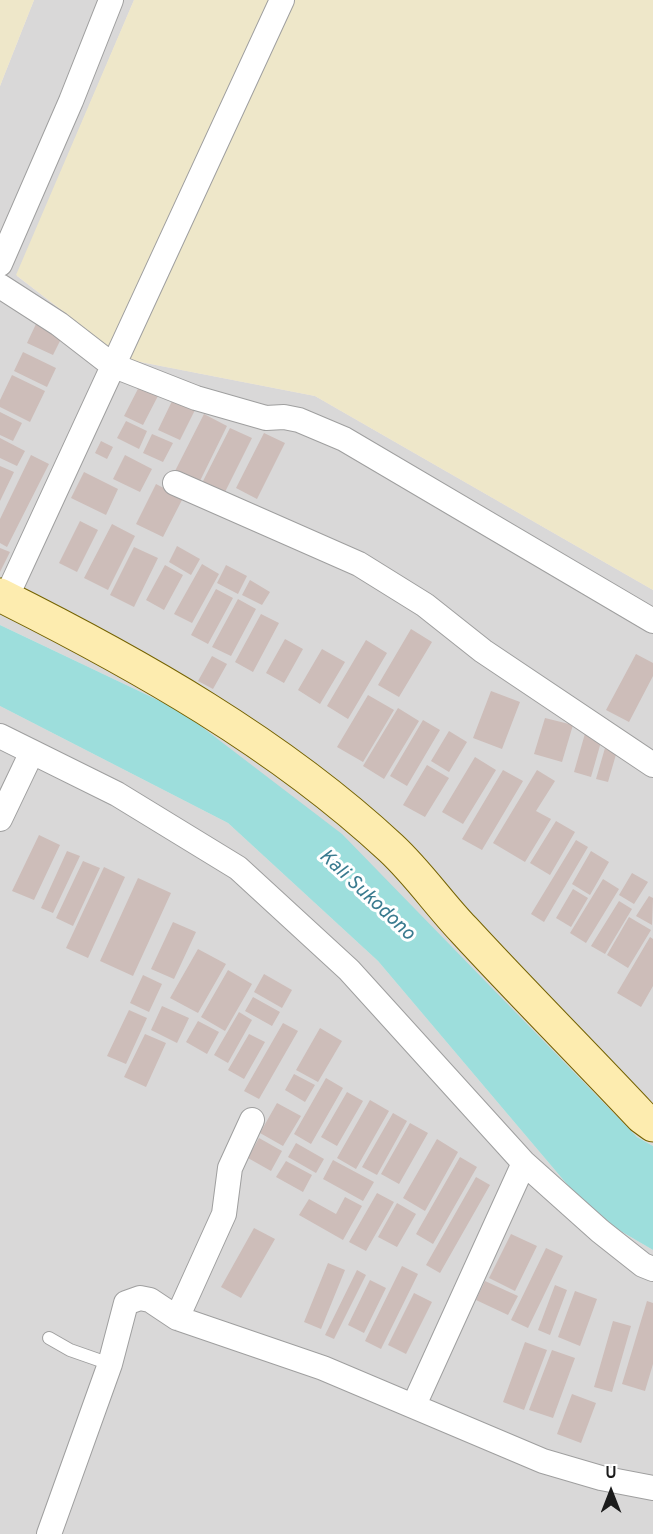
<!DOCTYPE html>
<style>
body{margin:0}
#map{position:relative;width:653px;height:1534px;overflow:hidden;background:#eee5e0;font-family:Overpass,sans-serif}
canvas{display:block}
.north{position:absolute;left:581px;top:1462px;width:60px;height:60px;-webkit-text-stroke:4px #fff;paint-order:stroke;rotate:0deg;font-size:16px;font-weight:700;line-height:24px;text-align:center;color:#1b1b1b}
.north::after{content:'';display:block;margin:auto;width:21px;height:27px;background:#1b1b1b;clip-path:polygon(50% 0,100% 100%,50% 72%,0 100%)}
</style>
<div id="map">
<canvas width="653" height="1534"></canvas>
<div class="north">U</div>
</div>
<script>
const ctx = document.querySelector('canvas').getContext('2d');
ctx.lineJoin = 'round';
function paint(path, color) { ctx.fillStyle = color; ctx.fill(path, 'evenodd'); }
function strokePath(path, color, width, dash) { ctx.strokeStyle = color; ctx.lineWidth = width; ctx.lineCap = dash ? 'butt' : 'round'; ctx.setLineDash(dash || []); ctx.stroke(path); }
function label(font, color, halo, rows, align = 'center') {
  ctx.font = font + ' Overpass,sans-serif'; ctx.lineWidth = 6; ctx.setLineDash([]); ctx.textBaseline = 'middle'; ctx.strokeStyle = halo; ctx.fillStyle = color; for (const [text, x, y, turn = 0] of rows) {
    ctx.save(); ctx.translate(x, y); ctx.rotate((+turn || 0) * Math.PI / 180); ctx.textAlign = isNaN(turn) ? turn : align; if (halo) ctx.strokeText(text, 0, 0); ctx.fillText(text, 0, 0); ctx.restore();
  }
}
paint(new Path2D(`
 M 34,0 L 134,0 L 17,276 L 125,359 L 315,396 L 653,590 L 653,1146 L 637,1137 L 181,711 L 0,625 L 0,86 Z
 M 0,706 L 228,823 L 378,961 L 593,1215 L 653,1250 L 653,1534 L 0,1534 Z`), '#d9d8d8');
paint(new Path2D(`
 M 0,0 L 34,0 L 0,86 Z
 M 134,0 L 653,0 L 653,590 L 315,396 L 125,359 L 16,275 Z`), '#eee7c9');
paint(new Path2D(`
 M 0,625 L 181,711 L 342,834 L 637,1137 L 653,1146 L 653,1250 L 593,1215 L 378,961 L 228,823 L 0,706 Z`), '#9ddedc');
paint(new Path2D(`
 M 36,324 L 62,337 L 53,355 L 27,343 Z
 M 23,352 L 56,368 L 47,387 L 14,371 Z
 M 12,375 L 45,391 L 30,422 L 0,407 L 0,400 Z
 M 141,383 L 160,392 L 143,425 L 124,416 Z
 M 174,397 L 196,408 L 180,440 L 158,430 Z
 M 0,412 L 22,423 L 13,441 L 0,435 Z
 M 204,414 L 227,426 L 199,483 L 175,471 Z
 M 126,421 L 147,431 L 139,449 L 117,438 Z
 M 230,428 L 252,438 L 224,494 L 202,483 Z
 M 264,433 L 285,443 L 257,499 L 236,488 Z
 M 152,434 L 173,443 L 163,462 L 143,453 Z
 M 0,438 L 25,451 L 17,466 L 0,458 Z
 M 101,441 L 113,447 L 107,459 L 95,453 Z
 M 31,455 L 49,464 L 7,547 L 0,543 L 0,519 Z
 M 125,455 L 152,469 L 140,492 L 113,479 Z
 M 0,466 L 14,472 L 0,501 Z
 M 84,472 L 118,489 L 106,515 L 71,498 Z
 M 156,484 L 183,498 L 163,537 L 136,524 Z
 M 80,521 L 98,530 L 77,572 L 59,563 Z
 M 112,524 L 135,536 L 108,590 L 84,578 Z
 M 177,546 L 200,559 L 191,575 L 169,562 Z
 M 134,547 L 158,558 L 134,607 L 110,595 Z
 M 0,548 L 10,552 L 0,572 Z
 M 202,564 L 219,574 L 192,623 L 174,614 Z
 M 165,565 L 183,575 L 164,610 L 146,600 Z
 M 226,565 L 247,576 L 238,594 L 217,583 Z
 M 250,580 L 270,592 L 262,605 L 242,595 Z
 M 216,589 L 233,598 L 208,644 L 191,635 Z
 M 238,599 L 256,609 L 231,656 L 212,647 Z
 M 261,614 L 279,623 L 253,672 L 235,662 Z
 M 411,629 L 432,642 L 399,697 L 378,685 Z
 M 285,639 L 303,649 L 284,683 L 266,673 Z
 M 366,640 L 387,653 L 348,719 L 327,706 Z
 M 322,649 L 345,662 L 320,704 L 298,690 Z
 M 636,654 L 653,663 L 653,676 L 629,722 L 606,710 Z
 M 212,656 L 227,664 L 213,689 L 198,681 Z
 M 491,691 L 520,702 L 502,749 L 473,738 Z
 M 368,695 L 394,710 L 363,762 L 337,747 Z
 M 398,708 L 419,721 L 384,779 L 363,766 Z
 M 545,718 L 573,725 L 562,762 L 534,754 Z
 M 423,720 L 440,730 L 407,786 L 390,776 Z
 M 586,730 L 603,735 L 591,777 L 574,772 Z
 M 449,731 L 467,742 L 449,772 L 431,761 Z
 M 605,748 L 617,751 L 608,782 L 596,779 Z
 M 475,757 L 496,770 L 463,824 L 442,812 Z
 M 427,765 L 449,778 L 425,817 L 403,805 Z
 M 503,770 L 523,781 L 482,850 L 462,839 Z
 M 537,770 L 555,781 L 536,811 L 551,819 L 525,862 L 493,843 Z
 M 556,821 L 575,832 L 550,875 L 530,863 Z
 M 39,835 L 60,845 L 34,900 L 12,891 Z
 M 576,840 L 588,847 L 544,922 L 531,914 Z
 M 67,851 L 80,856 L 53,913 L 41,908 Z
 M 591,851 L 609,862 L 590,895 L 572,884 Z
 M 83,861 L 100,868 L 73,926 L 56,918 Z
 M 104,867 L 125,877 L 88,958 L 66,948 Z
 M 632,873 L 648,882 L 634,904 L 619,895 Z
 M 138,878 L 171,893 L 133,976 L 100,961 Z
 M 603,879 L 619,889 L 586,943 L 570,933 Z
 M 573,889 L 588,898 L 571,927 L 556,918 Z
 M 649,896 L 653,898 L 652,925 L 636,916 Z
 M 619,901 L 632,909 L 605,954 L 591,946 Z
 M 629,917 L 651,930 L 628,968 L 607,955 Z
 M 173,922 L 196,932 L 174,979 L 151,969 Z
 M 650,937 L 653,939 L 653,986 L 641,1007 L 617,993 Z
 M 198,949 L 226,964 L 198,1013 L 170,998 Z
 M 228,970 L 252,984 L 225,1031 L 201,1017 Z
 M 264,974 L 292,990 L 282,1008 L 254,992 Z
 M 143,975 L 162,984 L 149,1012 L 130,1003 Z
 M 253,997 L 280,1012 L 272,1026 L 245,1011 Z
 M 162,1006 L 189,1018 L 177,1043 L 151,1030 Z
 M 129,1010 L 147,1018 L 126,1064 L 107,1056 Z
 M 239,1012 L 252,1020 L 228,1063 L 214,1055 Z
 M 198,1021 L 219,1032 L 207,1054 L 186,1042 Z
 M 283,1023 L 298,1031 L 259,1099 L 244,1091 Z
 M 320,1028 L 342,1041 L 318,1082 L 296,1070 Z
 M 145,1034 L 166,1043 L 146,1087 L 124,1077 Z
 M 249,1034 L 265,1042 L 244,1079 L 228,1070 Z
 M 294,1074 L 315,1085 L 305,1102 L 285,1090 Z
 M 326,1078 L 343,1088 L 311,1144 L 294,1134 Z
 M 347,1092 L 363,1101 L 337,1146 L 321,1137 Z
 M 370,1100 L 389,1111 L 356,1169 L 337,1158 Z
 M 277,1103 L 301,1116 L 283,1146 L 260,1133 Z
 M 393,1113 L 407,1121 L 377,1175 L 362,1167 Z
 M 410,1123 L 428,1133 L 399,1184 L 381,1174 Z
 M 259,1138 L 282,1151 L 271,1171 L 248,1158 Z
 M 437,1139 L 458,1152 L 425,1211 L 403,1198 Z
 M 296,1143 L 324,1159 L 316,1173 L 288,1157 Z
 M 460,1157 L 477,1167 L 433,1244 L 416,1234 Z
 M 333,1160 L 374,1182 L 363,1201 L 323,1179 Z
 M 286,1161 L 312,1175 L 303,1192 L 276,1177 Z
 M 476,1177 L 490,1185 L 440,1273 L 426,1265 Z
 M 377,1193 L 394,1202 L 366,1251 L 349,1242 Z
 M 345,1197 L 362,1206 L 343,1240 L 299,1215 L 309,1199 L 336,1214 Z
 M 397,1203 L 416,1214 L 397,1247 L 378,1237 Z
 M 254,1228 L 275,1239 L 241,1298 L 221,1287 Z
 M 511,1234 L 537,1246 L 515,1291 L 489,1278 Z
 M 546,1248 L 563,1256 L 528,1328 L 511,1320 Z
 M 328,1263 L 345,1270 L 321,1329 L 304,1322 Z
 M 402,1266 L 418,1274 L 381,1349 L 365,1341 Z
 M 357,1270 L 366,1275 L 334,1339 L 325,1335 Z
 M 370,1280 L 386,1288 L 364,1333 L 348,1325 Z
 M 485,1281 L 518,1296 L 508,1315 L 476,1300 Z
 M 555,1285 L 567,1290 L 550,1335 L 538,1330 Z
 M 575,1291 L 597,1299 L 580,1346 L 558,1337 Z
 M 414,1293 L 432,1302 L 406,1354 L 388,1345 Z
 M 647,1301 L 653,1303 L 653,1364 L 645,1391 L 622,1384 Z
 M 613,1321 L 631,1326 L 612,1392 L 594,1387 Z
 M 525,1342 L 547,1350 L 524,1410 L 503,1402 Z
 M 552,1350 L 575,1358 L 553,1418 L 529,1410 Z
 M 572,1394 L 596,1403 L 581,1443 L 557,1434 Z`), '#cdbdb9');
const service = new Path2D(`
 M 49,1338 L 70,1350 L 110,1364`);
const minor = new Path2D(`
 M 0,264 L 71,101 L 111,0
 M 0,286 L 59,324 L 112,365 L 196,398 L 266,418 L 284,417 L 299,420 L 344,439 L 653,621
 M 175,483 L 359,564 L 425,605 L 483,651 L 653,765
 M 6,598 L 282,0
 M 0,736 L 117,794 L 238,868 L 349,970 L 524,1163 L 600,1231 L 643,1265 L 653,1269
 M 0,819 L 32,752
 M 177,1318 L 224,1214 L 230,1168 L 252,1120
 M 414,1405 L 524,1163
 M 49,1534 L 110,1364 L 126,1303 L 140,1298 L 150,1300 L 177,1318 L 323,1368 L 543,1461 L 601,1478 L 653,1488`);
const secondary = new Path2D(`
 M 0,595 C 138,664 278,743 391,848 C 418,873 439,904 464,930 C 522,993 583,1054 642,1117 L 653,1125`);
strokePath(service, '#9f9f9f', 14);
strokePath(minor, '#9f9f9f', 26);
strokePath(secondary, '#746200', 35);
strokePath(service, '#fff', 12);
strokePath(minor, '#fff', 24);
strokePath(secondary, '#fdecaf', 33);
label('italic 20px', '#3a7b8f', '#fff', [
 ["Kali Sukodono",366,896,43]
]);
</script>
